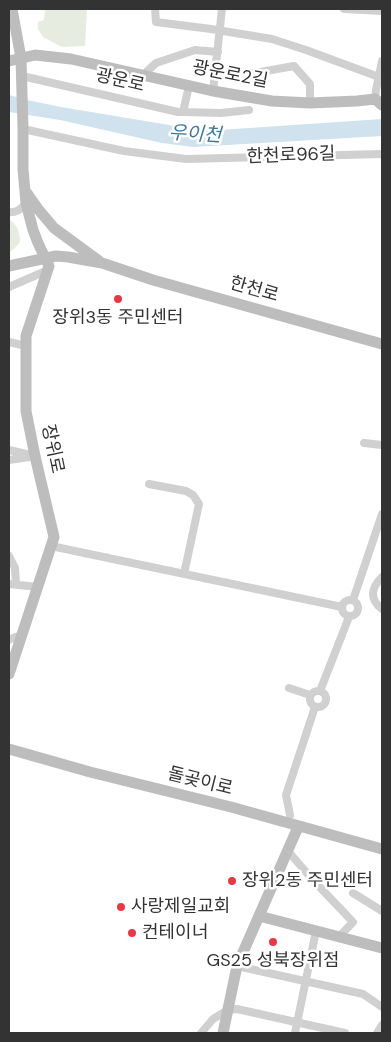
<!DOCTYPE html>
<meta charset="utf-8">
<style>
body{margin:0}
#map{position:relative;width:391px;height:1042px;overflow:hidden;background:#fff;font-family:"DM Sans",sans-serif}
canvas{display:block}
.frame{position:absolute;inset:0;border:10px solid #333;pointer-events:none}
</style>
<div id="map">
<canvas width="391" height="1042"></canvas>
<div class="frame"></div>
</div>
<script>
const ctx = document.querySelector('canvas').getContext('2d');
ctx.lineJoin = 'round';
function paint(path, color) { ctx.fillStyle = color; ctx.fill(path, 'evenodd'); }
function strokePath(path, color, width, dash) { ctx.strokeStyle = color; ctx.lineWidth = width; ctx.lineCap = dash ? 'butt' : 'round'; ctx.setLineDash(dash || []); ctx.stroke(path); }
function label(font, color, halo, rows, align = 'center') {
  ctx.font = font + ' "DM Sans","Noto Sans KR",sans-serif'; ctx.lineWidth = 5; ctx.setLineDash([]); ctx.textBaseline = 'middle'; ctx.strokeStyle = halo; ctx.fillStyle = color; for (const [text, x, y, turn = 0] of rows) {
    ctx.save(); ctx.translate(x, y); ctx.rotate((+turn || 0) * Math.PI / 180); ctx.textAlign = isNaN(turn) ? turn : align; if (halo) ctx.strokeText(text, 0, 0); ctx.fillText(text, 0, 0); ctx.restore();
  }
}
paint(new Path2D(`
 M 45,9 L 87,9 L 85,46 L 62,47 L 43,37 L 38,29 L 38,22 L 44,20 Z
 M 9,220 C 17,223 20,233 20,242 L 14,249 L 9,252 Z`), '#e6ecdf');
paint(new Path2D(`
 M 9,95 L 27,100 L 61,107 L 205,131 L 382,119 L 382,136 L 193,147 L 162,143 L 60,120 L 9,112 Z`), '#cfe2ee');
strokePath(new Path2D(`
 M 155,9 L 156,22 L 211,29 L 272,39 L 306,50 L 379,77
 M 344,9 L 382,11
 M 249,74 L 294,66 L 310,84 L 310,103
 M 143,75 L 156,63 L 195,50 L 218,52
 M 22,76 L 178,112 L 183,112 L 189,86
 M 213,91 L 222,9
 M 375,99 L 376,90 L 382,61
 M 183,112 L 221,113 L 249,110
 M 23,129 L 124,151 L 186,159 L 382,154
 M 9,212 C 17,213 21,209 26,203
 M 9,287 L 48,270
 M 9,342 L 26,346
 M 364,443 L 382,445
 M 9,450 L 35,456
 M 9,460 L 29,457
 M 149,484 L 186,491 L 193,495 L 199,504 L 184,574
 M 51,546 L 342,607
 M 9,556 L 15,568 L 16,584
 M 382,577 C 371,588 369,599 382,609
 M 9,584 L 38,587
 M342 608a8 8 0 1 1 16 0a8 8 0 1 1-16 0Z
 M 353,600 L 382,514
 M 9,640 L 15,637 L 22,636
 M 289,688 L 310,695
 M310 699a8 8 0 1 1 16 0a8 8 0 1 1-16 0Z
 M 320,691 L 349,617
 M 290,815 L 286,795 L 315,707
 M 288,851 L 312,879 L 353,922 L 339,937
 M 353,893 L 382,911
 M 237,966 L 363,994 L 382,1007
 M 201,1033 L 213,1019 L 228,1010 L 237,1009 L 345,1033
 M 295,1033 L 316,931
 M 377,1033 L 382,1025`), '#d0d0d0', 8);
strokePath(new Path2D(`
 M 9,61 L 35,55 L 71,59 L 213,91 L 272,101 L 310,103 L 357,101 L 375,99 L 382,105
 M 26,192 L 38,209 L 54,228 L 99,261
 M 9,266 L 56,256 L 68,257 L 102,263 L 153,280 L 382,344
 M 9,674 L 54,537 L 35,456 L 26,411 L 26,336 L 49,266 L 38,243 L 33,230 L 26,203 L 23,169 L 23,129 L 21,58 L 12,9
 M 9,749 L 90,772 L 231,807 L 382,849
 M 259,916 L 382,948
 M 223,1033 L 237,966 L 298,827`), '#bdbdbd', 11);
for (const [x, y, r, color] of [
 [118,299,5,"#e63946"],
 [232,881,5,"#e63946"],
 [121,907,5,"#e63946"],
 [132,933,5,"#e63946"],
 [273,942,5,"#e63946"]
]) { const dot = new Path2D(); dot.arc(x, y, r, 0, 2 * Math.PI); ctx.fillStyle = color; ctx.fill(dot); strokePath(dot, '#fff', 2); }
label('18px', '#333', '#fff', [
 ["광운로2길",230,75,11],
 ["광운로",120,81,13],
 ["한천로96길",291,156,-2],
 ["한천로",254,290,16],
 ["장위로",52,449,78],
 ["돌곶이로",200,782,14]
]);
label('18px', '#333', '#fff', [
 ["장위3동 주민센터",118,318,"center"],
 ["장위2동 주민센터",242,881],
 ["사랑제일교회",131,907],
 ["컨테이너",142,933],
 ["GS25 성북장위점",273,961,"center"]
], 'left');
label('italic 19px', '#3f7597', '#fff', [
 ["우이천",195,135,3]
]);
</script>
